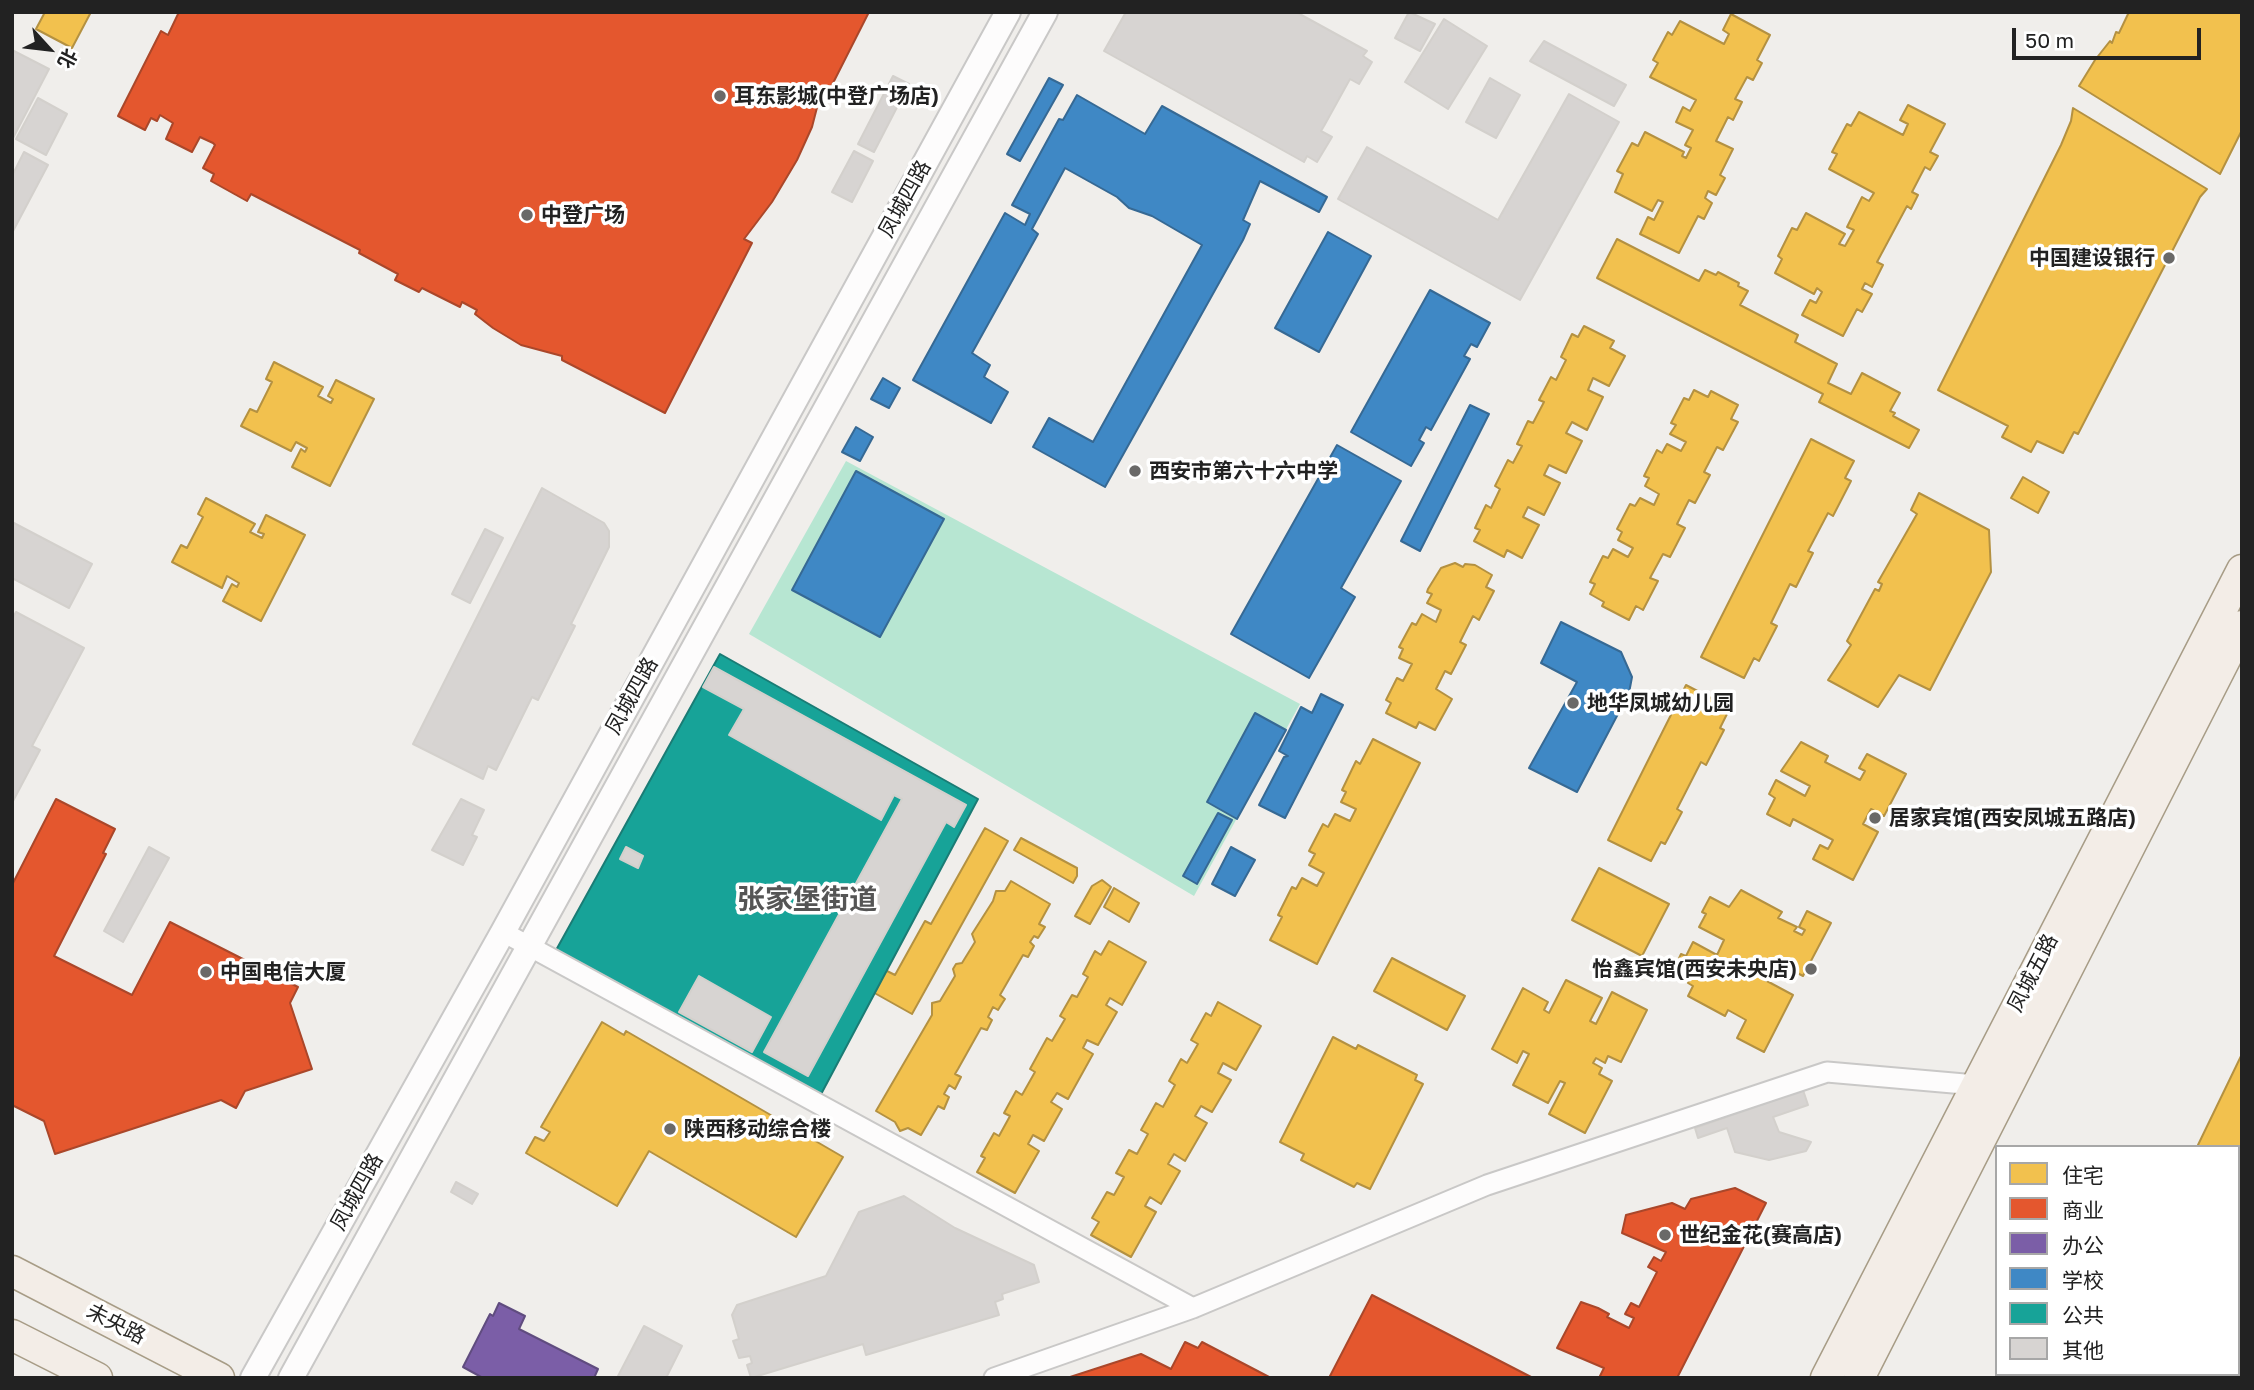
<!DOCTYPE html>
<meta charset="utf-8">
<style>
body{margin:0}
#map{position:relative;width:2254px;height:1390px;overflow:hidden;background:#f0eeeb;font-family:"Golos Text","Noto Sans SC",sans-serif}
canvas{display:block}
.frame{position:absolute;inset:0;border:14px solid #222;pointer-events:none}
.legend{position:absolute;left:1995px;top:1145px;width:245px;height:231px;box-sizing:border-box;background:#fff;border:2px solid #a7a7a7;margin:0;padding:9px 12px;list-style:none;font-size:21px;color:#222}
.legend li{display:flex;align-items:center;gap:14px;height:35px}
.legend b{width:35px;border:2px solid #a7a7a7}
.north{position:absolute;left:14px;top:14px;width:70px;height:70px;-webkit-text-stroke:5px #fff;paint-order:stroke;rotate:117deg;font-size:19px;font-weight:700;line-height:28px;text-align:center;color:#222}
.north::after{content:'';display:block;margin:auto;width:24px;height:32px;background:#222;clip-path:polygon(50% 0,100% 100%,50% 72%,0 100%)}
.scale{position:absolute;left:2012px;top:28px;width:189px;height:32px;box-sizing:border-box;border:4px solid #222;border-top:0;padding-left:9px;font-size:21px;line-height:24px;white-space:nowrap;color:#222;-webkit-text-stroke:5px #fff;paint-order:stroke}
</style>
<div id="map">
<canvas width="2254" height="1390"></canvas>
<div class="frame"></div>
<ul class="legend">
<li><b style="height:19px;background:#f2c14e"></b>住宅</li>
<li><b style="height:19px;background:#e4572e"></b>商业</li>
<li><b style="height:19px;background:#7b5ea7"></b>办公</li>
<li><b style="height:19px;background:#3f88c5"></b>学校</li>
<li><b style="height:19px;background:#17a398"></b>公共</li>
<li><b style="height:19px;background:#d7d4d2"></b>其他</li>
</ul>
<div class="north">北</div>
<div class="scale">50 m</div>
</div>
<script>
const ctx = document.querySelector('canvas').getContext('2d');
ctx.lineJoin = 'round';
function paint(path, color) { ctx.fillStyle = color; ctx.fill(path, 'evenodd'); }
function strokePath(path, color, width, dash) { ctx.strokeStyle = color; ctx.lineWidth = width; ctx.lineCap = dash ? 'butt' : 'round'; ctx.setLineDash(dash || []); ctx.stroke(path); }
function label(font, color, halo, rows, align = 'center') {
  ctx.font = font + ' "Golos Text","Noto Sans SC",sans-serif'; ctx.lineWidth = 7; ctx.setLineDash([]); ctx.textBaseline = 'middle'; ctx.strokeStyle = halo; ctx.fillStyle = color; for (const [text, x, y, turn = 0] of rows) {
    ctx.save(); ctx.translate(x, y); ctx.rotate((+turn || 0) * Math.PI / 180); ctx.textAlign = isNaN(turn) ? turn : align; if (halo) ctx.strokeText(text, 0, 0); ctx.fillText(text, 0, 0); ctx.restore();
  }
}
paint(new Path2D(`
 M 846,461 L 1300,704 L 1194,896 L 749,634 Z`), '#b7e6d2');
const homes = new Path2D(`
 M 45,12 L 91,12 L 72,48 L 36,29 Z
 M 2129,12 L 2242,12 L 2242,130 L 2220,174 L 2079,86 L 2095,60 L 2110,41 L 2112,43 L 2116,32 L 2119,33 Z
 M 1731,14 L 1770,35 L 1757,60 L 1762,63 L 1753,80 L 1747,77 L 1735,99 L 1742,102 L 1733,120 L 1728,117 L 1716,141 L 1733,149 L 1720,175 L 1725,178 L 1716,195 L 1708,191 L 1705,198 L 1712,203 L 1704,219 L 1698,216 L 1679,253 L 1640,234 L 1648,217 L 1654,220 L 1663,202 L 1658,200 L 1652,211 L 1615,192 L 1623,174 L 1617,171 L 1632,143 L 1638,146 L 1645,132 L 1684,152 L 1682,156 L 1686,158 L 1691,148 L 1685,145 L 1693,130 L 1676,122 L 1683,107 L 1690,111 L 1696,100 L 1650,77 L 1658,63 L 1653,60 L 1668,32 L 1672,35 L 1680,21 L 1724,44 L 1729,34 L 1723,30 Z
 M 1908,105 L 1945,124 L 1930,152 L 1938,156 L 1930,170 L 1925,167 L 1912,192 L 1918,195 L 1911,209 L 1907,206 L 1877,262 L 1883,265 L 1872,287 L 1865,283 L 1862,289 L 1872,294 L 1862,312 L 1857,309 L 1843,336 L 1802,315 L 1810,300 L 1816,303 L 1822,292 L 1817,288 L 1814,294 L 1775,273 L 1782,259 L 1778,256 L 1792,228 L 1797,230 L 1806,213 L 1845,234 L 1839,244 L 1845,246 L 1854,230 L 1847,227 L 1862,197 L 1869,201 L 1874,193 L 1829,169 L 1837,154 L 1832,152 L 1847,124 L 1851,126 L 1859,112 L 1903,135 L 1908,124 L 1900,120 Z
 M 2073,108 L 2207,189 L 2200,197 L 2078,434 L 2074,432 L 2063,453 L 2037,441 L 2031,452 L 2002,437 L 2008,426 L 1938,390 L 2061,145 L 2071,121 Z
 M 1617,239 L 1699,281 L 1705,270 L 1716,275 L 1718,272 L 1739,283 L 1738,286 L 1748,291 L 1740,305 L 1798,335 L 1795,342 L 1837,364 L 1828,383 L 1851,394 L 1862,373 L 1900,393 L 1890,411 L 1895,413 L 1893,416 L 1919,430 L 1909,448 L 1819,402 L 1823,394 L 1597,278 Z
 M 1584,326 L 1614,341 L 1610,348 L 1625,356 L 1609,386 L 1593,378 L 1588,390 L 1603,397 L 1587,430 L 1572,422 L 1566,433 L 1582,441 L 1566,473 L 1549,465 L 1544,475 L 1560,483 L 1544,515 L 1528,507 L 1523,517 L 1539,525 L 1522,558 L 1507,550 L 1504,557 L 1474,541 L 1480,530 L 1475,528 L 1486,505 L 1491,508 L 1500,489 L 1495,486 L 1508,460 L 1513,463 L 1522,446 L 1517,444 L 1528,421 L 1533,423 L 1544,402 L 1539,400 L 1551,377 L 1556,380 L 1566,360 L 1561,357 L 1572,334 L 1578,337 Z
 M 274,362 L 323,387 L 318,396 L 331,403 L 333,399 L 328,396 L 336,380 L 374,399 L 330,486 L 292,467 L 301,449 L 305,452 L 307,448 L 296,442 L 291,451 L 241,426 L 250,409 L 257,412 L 272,382 L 266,379 Z
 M 1694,390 L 1708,397 L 1711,391 L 1738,405 L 1731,419 L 1738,422 L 1723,450 L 1717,447 L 1704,472 L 1710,475 L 1695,503 L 1689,500 L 1677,524 L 1685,528 L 1670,557 L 1663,554 L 1650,578 L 1658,581 L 1643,610 L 1636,606 L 1629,620 L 1602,606 L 1604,602 L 1590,594 L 1595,584 L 1590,582 L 1603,556 L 1608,558 L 1613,549 L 1628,557 L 1633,548 L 1618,540 L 1622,532 L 1617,529 L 1630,504 L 1635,506 L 1640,498 L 1654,505 L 1659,494 L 1645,486 L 1649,478 L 1644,476 L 1657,450 L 1662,453 L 1667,444 L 1681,451 L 1686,442 L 1670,434 L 1676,425 L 1671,423 L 1684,398 L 1689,400 Z
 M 1811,439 L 1854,461 L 1845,478 L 1851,481 L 1833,516 L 1828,513 L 1808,551 L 1813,553 L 1796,587 L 1790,584 L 1771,623 L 1777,626 L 1759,661 L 1754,658 L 1744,678 L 1701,657 Z
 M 2023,477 L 2049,492 L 2038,513 L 2011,498 Z
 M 1919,493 L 1989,530 L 1991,572 L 1930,690 L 1899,675 L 1878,707 L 1828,680 L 1851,645 L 1847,641 L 1875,589 L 1879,591 L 1882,584 L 1878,582 L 1917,514 L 1911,510 Z
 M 206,498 L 255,524 L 250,532 L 262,538 L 264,534 L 258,532 L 266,515 L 305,535 L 261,621 L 223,601 L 232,584 L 237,587 L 239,583 L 227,576 L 222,588 L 172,562 L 181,545 L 187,548 L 203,517 L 198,514 Z
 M 1455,563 L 1463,567 L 1465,564 L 1475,565 L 1492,575 L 1486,587 L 1494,591 L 1479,620 L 1473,616 L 1460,642 L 1466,645 L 1451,674 L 1445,671 L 1436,689 L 1452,699 L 1435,730 L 1419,722 L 1416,728 L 1386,713 L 1391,703 L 1386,700 L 1397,678 L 1403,681 L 1412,664 L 1399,658 L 1403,649 L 1399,647 L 1412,623 L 1416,625 L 1422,614 L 1436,622 L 1441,610 L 1427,603 L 1432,594 L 1427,592 L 1428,589 L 1441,568 Z
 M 1686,685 L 1730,708 L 1720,728 L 1724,730 L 1706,765 L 1701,762 L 1677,809 L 1682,812 L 1665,844 L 1661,842 L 1651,861 L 1608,840 Z
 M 1373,739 L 1420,763 L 1317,964 L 1270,940 L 1282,917 L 1278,915 L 1292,887 L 1296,889 L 1302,878 L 1317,886 L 1324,873 L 1309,865 L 1315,854 L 1309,851 L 1323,824 L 1328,827 L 1335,814 L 1350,821 L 1356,809 L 1341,802 L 1346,792 L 1342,790 L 1356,761 L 1360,764 Z
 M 1801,742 L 1828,756 L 1825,762 L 1860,780 L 1865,771 L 1859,768 L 1867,754 L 1906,774 L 1884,816 L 1871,809 L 1863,824 L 1878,832 L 1853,880 L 1813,859 L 1820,845 L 1828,849 L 1833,840 L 1793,819 L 1790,826 L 1767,814 L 1775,798 L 1769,794 L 1776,780 L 1805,796 L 1810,786 L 1781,771 Z
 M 985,828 L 1008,841 L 912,1014 L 862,986 L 879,956 L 889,962 L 885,970 L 895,975 L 925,921 L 931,924 Z
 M 1021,838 L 1077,868 L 1077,876 L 1073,883 L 1014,850 Z
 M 1599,868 L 1669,904 L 1642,956 L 1572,920 Z
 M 1102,880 L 1111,887 L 1090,924 L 1075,916 L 1092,886 Z
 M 1011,881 L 1050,904 L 1039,924 L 1045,927 L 1038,938 L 1034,936 L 1030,942 L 1034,946 L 1028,957 L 1023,955 L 1000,995 L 1005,999 L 1003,1002 L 998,1010 L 993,1007 L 988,1017 L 992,1020 L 987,1030 L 981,1028 L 958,1069 L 955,1074 L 961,1077 L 955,1089 L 949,1085 L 944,1094 L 949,1097 L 944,1109 L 938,1106 L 921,1135 L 908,1128 L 900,1131 L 895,1122 L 876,1111 L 932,1015 L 932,1003 L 940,1001 L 955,976 L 953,969 L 956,964 L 962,963 L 975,942 L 972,934 L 993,901 L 996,891 L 1005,891 Z
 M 1114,888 L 1139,903 L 1129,922 L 1104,907 Z
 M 1741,890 L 1782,912 L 1778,918 L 1797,927 L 1794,931 L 1802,935 L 1805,930 L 1799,927 L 1807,911 L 1831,923 L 1803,976 L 1775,961 L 1765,980 L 1793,995 L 1764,1052 L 1737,1038 L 1746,1020 L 1728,1010 L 1725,1016 L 1688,996 L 1693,986 L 1688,983 L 1692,976 L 1675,967 L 1681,954 L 1686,956 L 1693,942 L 1717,955 L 1724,940 L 1699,927 L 1706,914 L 1702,912 L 1710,897 L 1729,907 Z
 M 1109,941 L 1146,962 L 1122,1005 L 1110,998 L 1106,1005 L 1117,1012 L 1098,1045 L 1087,1040 L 1083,1048 L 1093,1054 L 1068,1099 L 1057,1093 L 1051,1102 L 1062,1109 L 1044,1141 L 1033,1135 L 1028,1144 L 1039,1151 L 1015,1193 L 977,1172 L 985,1158 L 981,1156 L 994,1133 L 999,1136 L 1010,1116 L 1004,1113 L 1016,1091 L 1022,1095 L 1035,1072 L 1030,1069 L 1047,1038 L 1052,1041 L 1065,1019 L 1060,1016 L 1072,995 L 1077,997 L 1088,977 L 1083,974 L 1095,951 L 1101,955 Z
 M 1392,958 L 1465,996 L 1447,1030 L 1374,991 Z
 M 1566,980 L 1602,998 L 1590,1021 L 1596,1024 L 1612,992 L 1647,1010 L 1621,1062 L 1608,1056 L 1605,1063 L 1596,1058 L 1593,1063 L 1602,1068 L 1599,1074 L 1612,1081 L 1585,1133 L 1549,1114 L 1565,1083 L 1560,1081 L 1548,1103 L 1513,1085 L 1529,1054 L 1523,1051 L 1517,1063 L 1492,1049 L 1523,988 L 1548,1002 L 1544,1010 L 1549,1013 Z
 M 1218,1002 L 1261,1026 L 1236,1070 L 1223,1063 L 1218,1073 L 1231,1080 L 1212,1112 L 1201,1106 L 1195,1116 L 1207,1123 L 1185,1161 L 1174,1154 L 1168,1164 L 1180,1171 L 1161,1204 L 1150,1197 L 1145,1206 L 1156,1212 L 1131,1257 L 1091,1235 L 1099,1222 L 1092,1218 L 1107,1192 L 1114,1195 L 1124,1177 L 1116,1173 L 1129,1150 L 1137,1154 L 1148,1134 L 1141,1130 L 1156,1103 L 1163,1107 L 1175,1085 L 1169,1081 L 1181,1059 L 1187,1063 L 1198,1044 L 1191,1040 L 1206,1013 L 1211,1016 Z
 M 602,1022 L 624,1035 L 626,1031 L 843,1157 L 796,1237 L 649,1151 L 617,1206 L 526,1153 L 535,1137 L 544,1141 L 550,1132 L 541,1127 Z
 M 1333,1037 L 1356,1049 L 1358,1045 L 1417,1075 L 1415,1080 L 1423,1084 L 1370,1189 L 1357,1183 L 1354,1187 L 1301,1160 L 1304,1154 L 1280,1142 Z
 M 2242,1054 L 2242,1232 L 2238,1234 L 2238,1147 L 2197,1147 Z
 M 2238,1346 L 2242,1356 L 2238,1370 Z
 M 2175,1374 L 2236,1374 L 2234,1378 L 2176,1378 Z`);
paint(homes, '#f2c14e');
strokePath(homes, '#b49141', 2);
const shops = new Path2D(`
 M 179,12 L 869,12 L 829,91 L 822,88 L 812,127 L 797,160 L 772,202 L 744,239 L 752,243 L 665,413 L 562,360 L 562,356 L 521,345 L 493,328 L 475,314 L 477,310 L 462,302 L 460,307 L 422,288 L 419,292 L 395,280 L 398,274 L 359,253 L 360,250 L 251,194 L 247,201 L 211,181 L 214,174 L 203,168 L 215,145 L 213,143 L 200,137 L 192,152 L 166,139 L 173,123 L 160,115 L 157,121 L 151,118 L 145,130 L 118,116 L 161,31 L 168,35 Z
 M 56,799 L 115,829 L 103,853 L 106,854 L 54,956 L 132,995 L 170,922 L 298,987 L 290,1003 L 312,1069 L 245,1091 L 236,1108 L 221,1100 L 55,1154 L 44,1121 L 12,1105 L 12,885 Z
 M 1735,1188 L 1766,1203 L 1677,1378 L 1599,1378 L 1604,1368 L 1557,1348 L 1581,1302 L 1598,1308 L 1609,1314 L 1607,1317 L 1629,1328 L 1634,1318 L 1625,1314 L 1631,1303 L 1639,1307 L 1657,1272 L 1648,1267 L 1654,1257 L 1661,1261 L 1666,1252 L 1622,1233 L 1626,1215 L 1672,1203 L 1685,1209 L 1691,1199 Z
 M 1372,1295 L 1533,1378 L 1329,1378 Z
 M 1185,1342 L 1198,1348 L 1202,1342 L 1271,1378 L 1067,1378 L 1141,1354 L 1171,1369 Z`);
paint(shops, '#e4572e');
strokePath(shops, '#aa472a', 2);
const offices = new Path2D(`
 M 499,1303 L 525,1316 L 519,1329 L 598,1369 L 594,1378 L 483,1378 L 463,1367 L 490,1314 L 493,1316 Z`);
paint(offices, '#7b5ea7');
strokePath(offices, '#604c7f', 2);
const schools = new Path2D(`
 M 1049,78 L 1063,85 L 1020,161 L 1007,154 Z
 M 1077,95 L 1145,134 L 1162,106 L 1327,197 L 1319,212 L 1260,181 L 1243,220 L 1250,224 L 1243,240 L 1105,487 L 1033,447 L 1049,418 L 1093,442 L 1202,245 L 1152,216 L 1129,208 L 1117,197 L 1065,168 L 1032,229 L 1038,234 L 972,353 L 990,365 L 984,377 L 1008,392 L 991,423 L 913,380 L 1005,213 L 1025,225 L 1030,214 L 1012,205 L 1059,119 L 1063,120 Z
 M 1328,232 L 1371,256 L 1319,352 L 1275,328 Z
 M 1430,290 L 1490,323 L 1477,347 L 1471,344 L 1464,356 L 1470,359 L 1431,430 L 1426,427 L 1419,440 L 1424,443 L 1411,466 L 1351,432 Z
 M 883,378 L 900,388 L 889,408 L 871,399 Z
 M 1470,405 L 1489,414 L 1420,551 L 1401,541 Z
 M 856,427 L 873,437 L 860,461 L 842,452 Z
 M 1337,445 L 1401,481 L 1341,588 L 1355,597 L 1309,678 L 1231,634 Z
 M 856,471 L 944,519 L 880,637 L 792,590 Z
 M 1561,622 L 1621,652 L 1632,677 L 1629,693 L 1577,792 L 1529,768 L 1577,682 L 1541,663 Z
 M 1321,694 L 1343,705 L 1285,818 L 1259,805 L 1284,757 L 1288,756 L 1279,751 L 1301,707 L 1312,713 Z
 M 1255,713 L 1286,730 L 1237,819 L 1207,802 Z
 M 1218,813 L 1232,820 L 1197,884 L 1183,876 Z
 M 1231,847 L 1255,860 L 1235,896 L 1212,884 Z`);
paint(schools, '#3f88c5');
strokePath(schools, '#366994', 2);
const public = new Path2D(`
 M 720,654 L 978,799 L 819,1098 L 555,952 Z`);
paint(public, '#17a398');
strokePath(public, '#1a7c75', 2);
const building = new Path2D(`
 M 1126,12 L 1296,12 L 1367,51 L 1363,56 L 1372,62 L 1359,84 L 1350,79 L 1324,126 L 1321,131 L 1332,137 L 1317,162 L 1307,156 L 1304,162 L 1104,51 Z
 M 1409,12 L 1435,24 L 1420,51 L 1395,38 Z
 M 1444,19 L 1487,46 L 1448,109 L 1405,82 Z
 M 1544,41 L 1626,85 L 1614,106 L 1530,61 Z
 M 12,50 L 49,69 L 12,140 L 13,69 Z
 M 893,76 L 909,84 L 874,152 L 858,144 Z
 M 1490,78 L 1520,95 L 1496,138 L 1466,122 Z
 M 1569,94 L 1619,122 L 1520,300 L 1338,199 L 1367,147 L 1498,220 Z
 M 38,98 L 67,114 L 46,155 L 16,139 Z
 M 854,151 L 873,161 L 852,202 L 832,192 Z
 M 24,152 L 48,165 L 12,233 L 12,176 Z
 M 542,488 L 604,523 L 609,531 L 609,547 L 571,624 L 575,626 L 538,700 L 532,697 L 496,770 L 488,766 L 483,779 L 413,744 Z
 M 12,522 L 92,564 L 69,608 L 12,578 Z
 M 485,529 L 503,538 L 470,603 L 452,594 Z
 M 16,612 L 84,648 L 32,746 L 40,750 L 12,803 L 12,619 Z
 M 714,667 L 966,805 L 954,827 L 946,822 L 808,1076 L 764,1052 L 902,799 L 894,795 L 881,820 L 729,735 L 744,709 L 703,687 Z
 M 461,799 L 484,810 L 472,835 L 477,837 L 463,865 L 432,850 Z
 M 149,847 L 169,858 L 123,942 L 104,931 Z
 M 626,847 L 643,856 L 638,868 L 620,859 Z
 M 699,976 L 771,1017 L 752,1052 L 679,1012 Z
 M 1803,1090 L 1808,1105 L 1773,1117 L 1779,1132 L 1811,1142 L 1806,1151 L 1769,1160 L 1735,1152 L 1727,1128 L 1698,1138 L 1695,1128 Z
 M 456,1182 L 478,1194 L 472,1204 L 451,1192 Z
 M 904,1196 L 955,1228 L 1034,1265 L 1039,1282 L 1002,1294 L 1003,1299 L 995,1302 L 999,1315 L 866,1355 L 863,1344 L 751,1378 L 747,1365 L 752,1363 L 750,1356 L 739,1358 L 733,1341 L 739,1339 L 732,1315 L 737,1305 L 826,1276 L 859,1212 Z
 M 644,1326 L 682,1346 L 666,1378 L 617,1378 Z`);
paint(building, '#d7d4d2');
strokePath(building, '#d3d0cc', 2);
const minor = new Path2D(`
 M 503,932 L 1193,1308
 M 994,1378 L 1193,1308 L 1487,1185 L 1827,1072 L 1976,1085`);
const tertiary = new Path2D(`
 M 253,1378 L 503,932 L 1008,12
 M 291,1378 L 1045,12`);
const primary = new Path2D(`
 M 12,1271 L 219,1378
 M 12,1335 L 97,1378
 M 1826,1378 L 2242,570
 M 1859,1378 L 2242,626`);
strokePath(minor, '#c9c8c7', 23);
strokePath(tertiary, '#c9c8c7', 28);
strokePath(primary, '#a79c86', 33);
strokePath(minor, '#fdfcfc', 19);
strokePath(tertiary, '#fdfcfc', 24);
strokePath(primary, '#f3ede7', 30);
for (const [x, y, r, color] of [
 [720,96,7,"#6a6968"],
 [527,215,7,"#6a6968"],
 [2169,258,7,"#6a6968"],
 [1135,471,7,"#6a6968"],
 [1573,703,7,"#6a6968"],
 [1875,818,7,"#6a6968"],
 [1811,969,7,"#6a6968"],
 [206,972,7,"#6a6968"],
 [670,1129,7,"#6a6968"],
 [1665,1235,7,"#6a6968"]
]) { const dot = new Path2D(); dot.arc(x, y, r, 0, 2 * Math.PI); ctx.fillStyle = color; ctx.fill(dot); strokePath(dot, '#fff', 2.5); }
label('bold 21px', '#222', '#fff', [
 ["耳东影城(中登广场店)",734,96],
 ["中登广场",541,215],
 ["中国建设银行",2155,258,"right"],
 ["西安市第六十六中学",1149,471],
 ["地华凤城幼儿园",1587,703],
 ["居家宾馆(西安凤城五路店)",1889,818],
 ["怡鑫宾馆(西安未央店)",1797,969,"right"],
 ["中国电信大厦",220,972],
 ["陕西移动综合楼",684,1129],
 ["世纪金花(赛高店)",1679,1235]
], 'left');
label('21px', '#222', '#fff', [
 ["凤城四路",905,199,-61],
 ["凤城四路",632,696,-61],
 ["凤城五路",2033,973,-63],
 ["凤城四路",357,1192,-61],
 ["未央路",116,1324,27]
]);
label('bold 28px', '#555', '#fff', [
 ["张家堡街道",807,900]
]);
</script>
